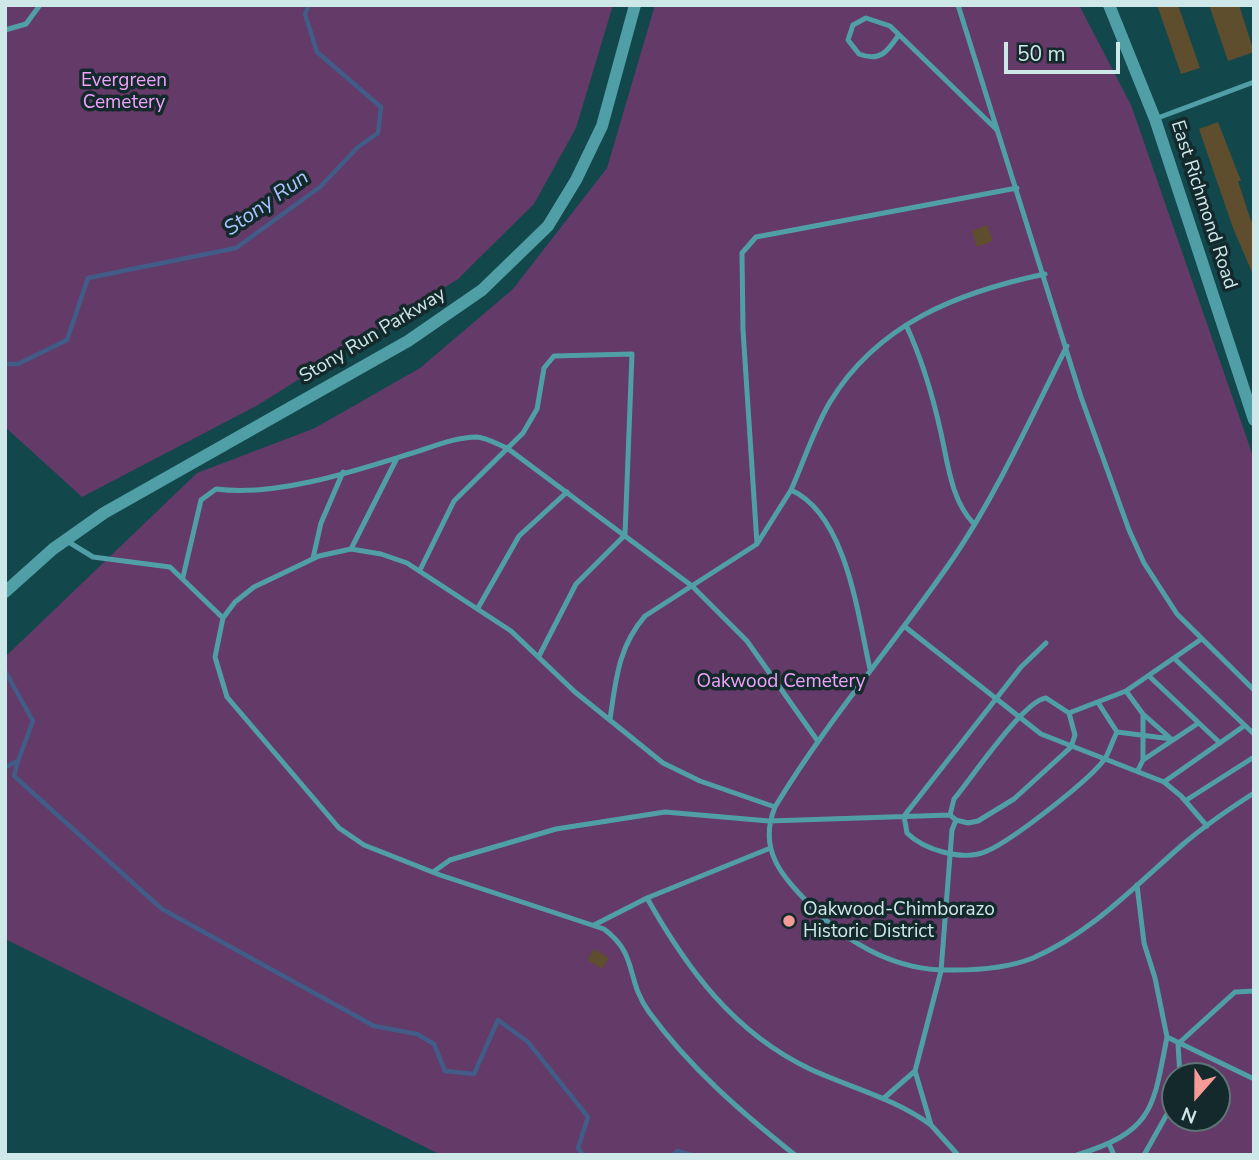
<!DOCTYPE html>
<style>
body{margin:0}
#map{position:relative;width:1259px;height:1160px;overflow:hidden;background:#12474b;font-family:"Nunito Sans",sans-serif}
canvas{display:block}
.frame{position:absolute;inset:0;border:7px solid #cee8ea;pointer-events:none}
.north{position:absolute;left:1161px;top:1062px;width:70px;height:70px;box-sizing:border-box;background:#14292b;border:2px solid #5e7577;border-radius:50%;rotate:201deg;font-size:19px;font-weight:700;line-height:28px;text-align:center;color:#cee8ea}
.north::after{content:'';display:block;margin:auto;width:24px;height:32px;background:#f59b97;clip-path:polygon(50% 0,100% 100%,50% 72%,0 100%)}
.scale{position:absolute;left:1004px;top:42px;width:116px;height:32px;box-sizing:border-box;border:4px solid #cee8ea;border-top:0;padding-left:9px;font-size:21px;line-height:24px;white-space:nowrap;color:#cee8ea;-webkit-text-stroke:5px #14292b;paint-order:stroke}
</style>
<div id="map">
<canvas width="1259" height="1160"></canvas>
<div class="frame"></div>
<div class="north">N</div>
<div class="scale">50 m</div>
</div>
<script>
const ctx = document.querySelector('canvas').getContext('2d');
ctx.lineJoin = 'round';
function paint(path, color) { ctx.fillStyle = color; ctx.fill(path, 'evenodd'); }
function strokePath(path, color, width, dash) { ctx.strokeStyle = color; ctx.lineWidth = width; ctx.lineCap = dash ? 'butt' : 'round'; ctx.setLineDash(dash || []); ctx.stroke(path); }
function label(font, color, halo, rows, align = 'center') {
  ctx.font = font + ' "Nunito Sans",sans-serif'; ctx.lineWidth = 7; ctx.setLineDash([]); ctx.textBaseline = 'middle'; ctx.strokeStyle = halo; ctx.fillStyle = color; for (const [text, x, y, turn = 0] of rows) {
    ctx.save(); ctx.translate(x, y); ctx.rotate((+turn || 0) * Math.PI / 180); ctx.textAlign = isNaN(turn) ? turn : align; if (halo) ctx.strokeText(text, 0, 0); ctx.fillText(text, 0, 0); ctx.restore();
  }
}
paint(new Path2D(`
 M 5,5 L 613,5 L 576,128 L 534,204 L 458,279 L 258,405 L 82,497 L 5,427 Z
 M 655,5 L 1079,5 L 1131,105 L 1254,459 L 1254,1155 L 441,1155 L 5,939 L 5,657 L 197,473 L 315,428 L 420,368 L 513,289 L 607,168 ZM 1175,1076 L 1217,1076 L 1217,1118 L 1175,1118 Z`), '#633a68');
strokePath(new Path2D(`
 M 5,364 L 18,364 L 67,340 L 88,278 L 236,248 L 320,187 L 358,147 L 378,133 L 381,107 L 317,52 L 305,14 L 309,5
 M 5,671 L 33,721 L 18,761 L 5,767
 M 18,761 L 14,776 L 162,909 L 374,1026 L 417,1034 L 434,1044 L 445,1071 L 474,1074 L 498,1020 L 528,1042 L 588,1117 L 578,1148 L 583,1155
 M 673,1155 L 677,1151 L 692,1155`), '#415c87', 4.5);
paint(new Path2D(`
 M 1157,5 L 1178,5 L 1200,68 L 1181,74 Z
 M 1209,5 L 1239,5 L 1254,52 L 1228,61 Z
 M 1218,122 L 1241,181 L 1238,181 L 1251,221 L 1254,220 L 1254,277 L 1233,228 L 1199,129 Z
 M 987,225 L 993,241 L 977,247 L 972,231 Z
 M 594,949 L 609,958 L 602,969 L 587,960 Z`), '#5f4e2d');
strokePath(new Path2D(`
 M 958,5 L 1081,397 L 1129,530 L 1144,563 L 1177,614 L 1254,690
 M 5,30 L 26,24 L 40,5
 M 898,36 C 887,52 880,62 859,54 L 848,40 L 853,25 L 866,18 L 890,26 L 996,129
 M 1155,119 L 1254,82
 M 906,325 C 922,359 933,397 941,433 C 948,464 951,500 974,524
 M 1067,346 C 1031,417 999,490 954,557 C 896,642 828,719 775,807 C 757,851 783,877 813,908 C 851,946 899,972 954,970 C 981,970 1008,968 1033,958 C 1091,933 1134,887 1181,846 C 1203,827 1229,809 1254,793
 M 67,541 L 93,557 L 170,567 L 223,618
 M 757,544 L 743,330 L 742,253 L 756,237 L 1017,188
 M 351,549 L 397,458
 M 313,558 L 321,523 L 343,472
 M 420,570 L 454,501 L 523,433 L 537,409 L 544,368 L 554,356 L 632,354 L 625,535 L 576,584 L 539,656
 M 183,577 L 201,500 L 216,489 C 275,497 352,472 409,454 C 430,448 454,437 477,437 C 487,438 497,444 507,448 L 692,586 L 747,641 L 817,740
 M 478,608 L 519,536 L 567,492
 M 904,626 L 1041,734 L 1164,782 L 1181,796 L 1207,826
 M 1046,643 L 1021,667 L 904,816 L 907,833 C 924,850 964,862 987,851 C 1011,841 1093,778 1106,757 C 1110,749 1113,740 1117,732 L 1099,704
 M 1175,659 L 1254,734
 M 870,669 C 858,617 847,515 791,490 C 804,461 814,429 830,402 C 878,323 959,292 1045,274
 M 1149,676 L 1220,743
 M 1126,691 L 1143,714 L 1143,760
 M 1046,698 L 1069,713 L 1075,735 L 1071,747 L 1014,799 L 978,821 L 968,823 L 956,820 L 950,815 L 954,799 C 971,779 1024,700 1046,698 Z
 M 1069,713 L 1126,691 L 1200,640
 M 1143,714 L 1169,737
 M 610,719 C 616,680 618,647 645,616 L 757,544 L 791,490
 M 1117,732 L 1172,739
 M 1138,770 L 1143,760 L 1197,724
 M 1164,782 L 1244,726
 M 1185,801 L 1254,757
 M 775,807 L 700,781 L 663,763 L 575,692 L 511,631 L 407,563 L 381,554 L 351,549 L 319,556 L 254,587 L 235,602 L 223,618 L 215,657 L 227,697 L 339,828 L 364,845 L 440,875 L 604,929 C 639,955 625,979 649,1012 C 690,1068 741,1112 795,1155
 M 956,820 L 952,830 L 941,971 L 915,1071 L 931,1125 L 958,1155
 M 433,872 L 450,860 L 556,829 L 665,812 L 769,821 L 950,815
 M 1137,885 L 1144,943 L 1155,978 L 1167,1037 L 1254,1079
 M 647,898 C 687,969 734,1033 810,1069 C 851,1088 894,1098 931,1125
 M 594,925 L 647,898 L 768,849
 M 1180,1076 L 1178,1044 L 1235,992 L 1254,991
 M 884,1098 L 915,1071
 M 1109,1144 L 1114,1155
 M 1077,1155 C 1153,1131 1153,1110 1167,1037
 M 1144,1155 L 1175,1100`), '#519fa6', 5);
strokePath(new Path2D(`
 M 1109,5 L 1155,119 L 1254,420
 M 5,592 L 53,549 L 104,513 L 408,341 L 482,290 L 548,226 L 576,180 L 602,126 L 635,5`), '#519fa6', 12);
for (const [x, y, r, color] of [
 [789,921,7,"#f59b97"]
]) { const dot = new Path2D(); dot.arc(x, y, r, 0, 2 * Math.PI); ctx.fillStyle = color; ctx.fill(dot); strokePath(dot, '#14292b', 2.5); }
label('19px', '#f0a3fa', '#14292b', [
 ["Evergreen",124,81],
 ["Cemetery",124,103],
 ["Oakwood Cemetery",781,682]
]);
label('19px', '#cee8ea', '#14292b', [
 ["East Richmond Road",1203,205,72],
 ["Stony Run Parkway",373,336,-31]
]);
label('19px', '#cee8ea', '#14292b', [
 ["Oakwood-Chimborazo",803,910],
 ["Historic District",803,932]
], 'left');
label('italic 21px', '#a8c6fe', '#14292b', [
 ["Stony Run",267,204,-35]
]);
</script>
